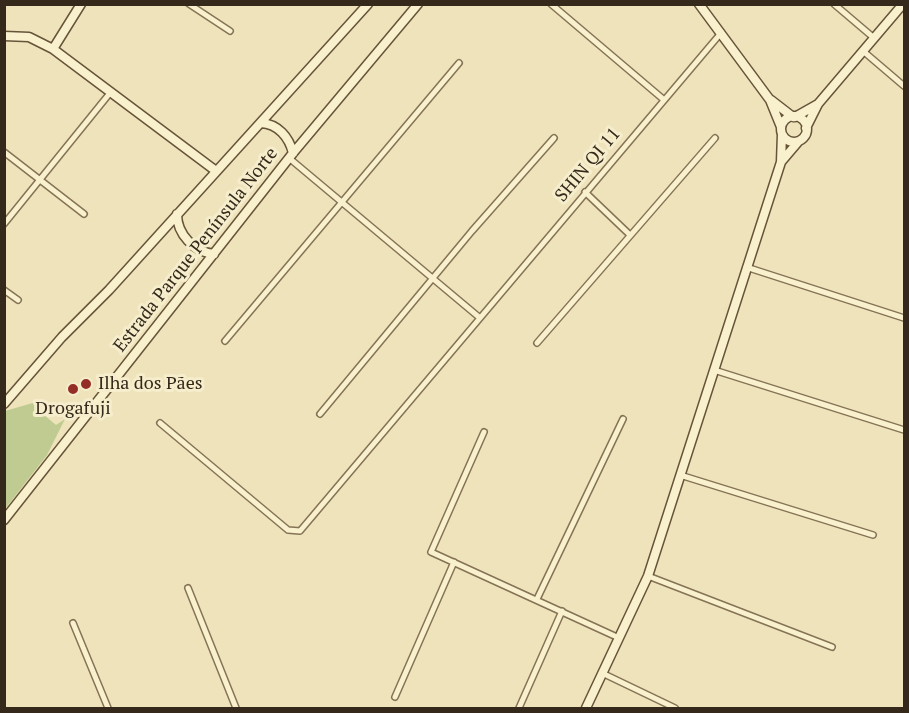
<!DOCTYPE html>
<meta charset="utf-8">
<style>
body{margin:0}
#map{position:relative;width:909px;height:713px;overflow:hidden;background:#eee3bb;font-family:"PT Serif",serif}
canvas{display:block}
.frame{position:absolute;inset:0;border:6px solid #34291a;pointer-events:none}
</style>
<div id="map">
<canvas width="909" height="713"></canvas>
<div class="frame"></div>
</div>
<script>
const ctx = document.querySelector('canvas').getContext('2d');
ctx.lineJoin = 'round';
function paint(path, color) { ctx.fillStyle = color; ctx.fill(path, 'evenodd'); }
function strokePath(path, color, width, dash) { ctx.strokeStyle = color; ctx.lineWidth = width; ctx.lineCap = dash ? 'butt' : 'round'; ctx.setLineDash(dash || []); ctx.stroke(path); }
function label(font, color, halo, rows, align = 'center') {
  ctx.font = font + ' "PT Serif",serif'; ctx.lineWidth = 6; ctx.setLineDash([]); ctx.textBaseline = 'middle'; ctx.strokeStyle = halo; ctx.fillStyle = color; for (const [text, x, y, turn = 0] of rows) {
    ctx.save(); ctx.translate(x, y); ctx.rotate((+turn || 0) * Math.PI / 180); ctx.textAlign = isNaN(turn) ? turn : align; if (halo) ctx.strokeText(text, 0, 0); ctx.fillText(text, 0, 0); ctx.restore();
  }
}
paint(new Path2D(`
 M 43,400 L 37,409 L 56,425 L 65,419 L 47,455 L 5,509 L 5,411 Z`), '#bfcb90');
const street = new Path2D(`
 M 189,4 L 230,31
 M 551,4 L 663,99
 M 834,4 L 874,38
 M 863,51 L 904,86
 M 4,152 L 84,214
 M 289,158 L 480,318
 M 585,192 L 629,234
 M 4,224 L 110,93
 M 746,267 L 904,318
 M 4,290 L 18,300
 M 225,341 L 459,63
 M 537,343 L 715,138
 M 714,370 L 904,430
 M 320,414 L 472,231 L 554,138
 M 160,423 L 288,530 L 300,531 L 721,33
 M 484,432 L 431,552 L 619,638
 M 680,475 L 873,535
 M 648,576 L 832,647
 M 188,588 L 236,708
 M 537,599 L 623,419
 M 73,623 L 108,708
 M 602,673 L 675,708
 M 395,697 L 454,562
 M 519,708 L 562,611`);
const secondary = new Path2D(`
 M 699,4 L 770,100 L 781,127
 M 4,36 L 29,37 L 53,49 L 216,171
 M 53,49 L 81,4
 M 771,100 L 793,117
 M781 129a13 13 0 1 1 26 0a13 13 0 1 1-26 0Z
 M 795,117 L 818,104
 M 261,123 C 278,124 289,137 293,153
 M 806,128 L 818,104 L 903,4
 M 781,162 L 798,142
 M 177,214 C 177,234 194,252 214,254
 M 4,404 L 62,337 L 109,290 L 368,4
 M 4,520 L 293,153 L 418,4
 M 586,708 L 648,576 L 781,162 L 782,134`);
strokePath(street, '#857355', 8);
strokePath(secondary, '#665439', 11);
strokePath(street, '#f9f0ce', 5);
strokePath(secondary, '#f9f0ce', 8);
for (const [x, y, r, color] of [
 [86,384,6,"#942d25"],
 [73,389,6,"#942d25"]
]) { const dot = new Path2D(); dot.arc(x, y, r, 0, 2 * Math.PI); ctx.fillStyle = color; ctx.fill(dot); strokePath(dot, '#f5edcb', 2); }
label('18px', '#34291a', '#f5edcb', [
 ["SHIN QI 11",588,165,-50],
 ["Estrada Parque Península Norte",196,250,-52]
]);
label('18px', '#34291a', '#f5edcb', [
 ["Ilha dos Pães",98,384],
 ["Drogafuji",73,409,"center"]
], 'left');
</script>
